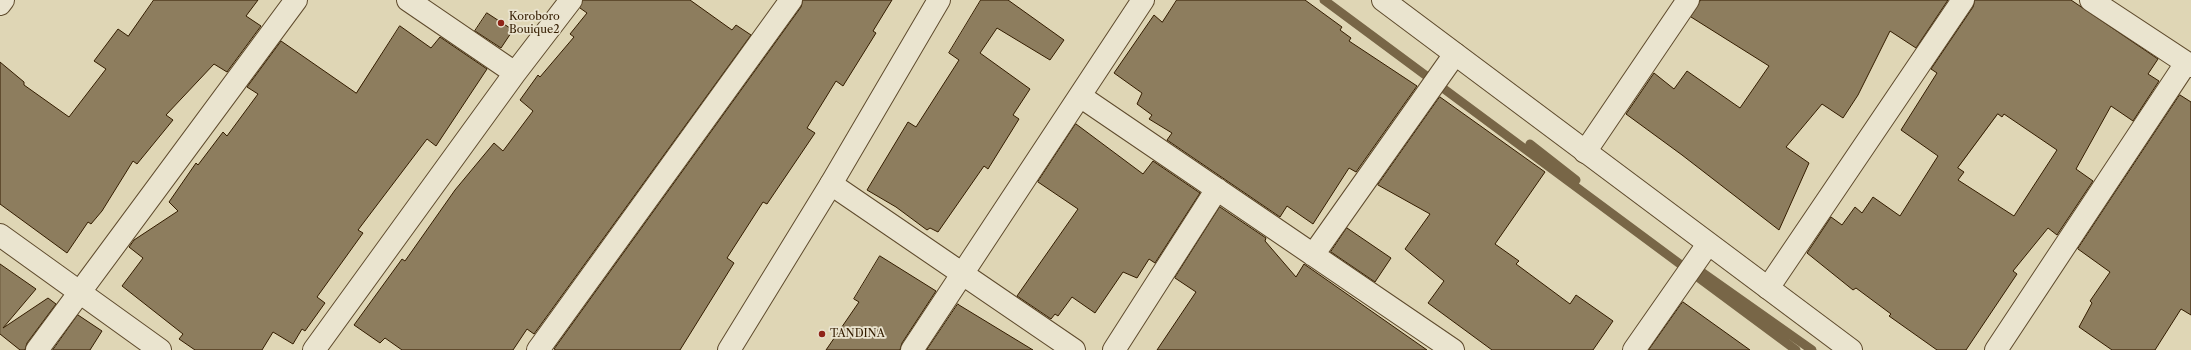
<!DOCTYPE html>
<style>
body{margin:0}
canvas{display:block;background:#dfd6b5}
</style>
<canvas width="2191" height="350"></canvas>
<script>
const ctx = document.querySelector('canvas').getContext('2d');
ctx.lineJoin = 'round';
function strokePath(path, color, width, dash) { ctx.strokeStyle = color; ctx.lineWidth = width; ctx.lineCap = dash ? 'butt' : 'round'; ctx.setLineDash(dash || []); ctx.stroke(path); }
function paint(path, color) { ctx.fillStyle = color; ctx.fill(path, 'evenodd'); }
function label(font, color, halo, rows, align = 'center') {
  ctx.font = font + ' "Libre Caslon Text",serif'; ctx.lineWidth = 3.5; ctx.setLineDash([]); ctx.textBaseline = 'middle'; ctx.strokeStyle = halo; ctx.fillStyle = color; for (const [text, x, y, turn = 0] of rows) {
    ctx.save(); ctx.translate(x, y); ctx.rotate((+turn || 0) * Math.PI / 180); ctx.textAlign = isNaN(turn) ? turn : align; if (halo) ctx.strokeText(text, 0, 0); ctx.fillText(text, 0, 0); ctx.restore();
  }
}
strokePath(new Path2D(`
 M 1324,0 L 1796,350
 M 1530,144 L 1576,180
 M 1693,266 L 1812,350`), '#786647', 9);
const building = new Path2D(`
 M 154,0 L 258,0 L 246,16 L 261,26 L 227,72 L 214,64 L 166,115 L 173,120 L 137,164 L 133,161 L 102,211 L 91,224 L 88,222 L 67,253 L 0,204 L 0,62 L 24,82 L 24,85 L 69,117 L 106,69 L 94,61 L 118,29 L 128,36 Z
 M 583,0 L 690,0 L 732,30 L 736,25 L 751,35 L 534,334 L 527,329 L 513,350 L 402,350 L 385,338 L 380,343 L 354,325 L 402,259 L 405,261 L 455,190 L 494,143 L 503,151 L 533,111 L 520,100 L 538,75 L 540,77 L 574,37 L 570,34 L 587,13 L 580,8 Z
 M 803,0 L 892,0 L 873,31 L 876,33 L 843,86 L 836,81 L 807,128 L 815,133 L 767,204 L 763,202 L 727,258 L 734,263 L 680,350 L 556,350 L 554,349 L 801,7 Z
 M 981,0 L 1008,0 L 1064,40 L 1050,60 L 997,28 L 980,53 L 1030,89 L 1013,115 L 1019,119 L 988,169 L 984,166 L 938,232 L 930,228 L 927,230 L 896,207 L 867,190 L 908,122 L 916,127 L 959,60 L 949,53 Z
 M 1177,0 L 1305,0 L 1342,27 L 1340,30 L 1351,38 L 1349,41 L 1417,86 L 1356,172 L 1349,168 L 1313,224 L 1287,206 L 1280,217 L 1167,140 L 1172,133 L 1149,119 L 1152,115 L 1137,104 L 1142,93 L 1114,73 L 1154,15 L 1162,22 Z
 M 1701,0 L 1948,0 L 1916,48 L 1890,31 L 1858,95 L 1843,118 L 1822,104 L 1786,147 L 1809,163 L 1779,230 L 1682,155 L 1626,114 L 1654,73 L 1674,89 L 1687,71 L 1740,108 L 1769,66 L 1691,17 Z
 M 1975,0 L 2071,0 L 2158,59 L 2148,74 L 2159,81 L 2133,121 L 2111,106 L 2076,169 L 2093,181 L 2057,235 L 2048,228 L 2013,271 L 2017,274 L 1966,350 L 1937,350 L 1889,316 L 1891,314 L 1856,288 L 1853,290 L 1807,253 L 1831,217 L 1842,225 L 1855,207 L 1862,213 L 1873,197 L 1900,216 L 1938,156 L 1901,130 L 1937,73 L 1931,69 L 1973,7 ZM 1998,114 L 2002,117 L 2004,114 L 2057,150 L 2014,216 L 1958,180 L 1964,172 L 1958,168 Z
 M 487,13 L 513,30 L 501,48 L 475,31 Z
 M 400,26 L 431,48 L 440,37 L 487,69 L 436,146 L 427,139 L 358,230 L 363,233 L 317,297 L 325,303 L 305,331 L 302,329 L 293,344 L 273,332 L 262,350 L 195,350 L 179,339 L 183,334 L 122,286 L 143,258 L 129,247 L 134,240 L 178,211 L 169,202 L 196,163 L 198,165 L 223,132 L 227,136 L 258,94 L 247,87 L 281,41 L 356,93 Z
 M 2180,95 L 2191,102 L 2191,315 L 2181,309 L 2155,350 L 2112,350 L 2079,327 L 2092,303 L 2090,301 L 2110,272 L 2078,249 Z
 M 1440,97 L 1545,172 L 1495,244 L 1519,261 L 1516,264 L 1570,304 L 1576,295 L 1613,321 L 1593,350 L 1492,350 L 1428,303 L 1444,281 L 1405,249 L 1430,214 L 1378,185 Z
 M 1076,124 L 1143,174 L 1153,161 L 1200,193 L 1155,263 L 1149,259 L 1137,278 L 1123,272 L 1095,313 L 1072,297 L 1058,316 L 1055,314 L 1051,319 L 1017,296 L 1078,209 L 1038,182 Z
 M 1220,207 L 1266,238 L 1265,241 L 1296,277 L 1304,264 L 1427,350 L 1157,350 L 1196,292 L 1175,278 Z
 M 1347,228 L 1391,258 L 1375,282 L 1331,252 Z
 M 880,256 L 936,291 L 902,343 L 900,350 L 826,350 L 859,302 L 854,299 Z
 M 0,264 L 36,289 L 3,328 L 48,298 L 56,304 L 27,343 L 25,350 L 20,350 L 0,334 Z
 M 1683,302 L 1750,350 L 1649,350 Z
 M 958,304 L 959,305 L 1033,350 L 927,350 Z
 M 78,315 L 102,331 L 90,350 L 53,350 Z`);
paint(building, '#8d7d5e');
strokePath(building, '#341d00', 1);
const minor = new Path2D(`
 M 408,0 L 515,73
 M 2091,0 L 2191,66
 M 0,4 L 3,0
 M 1080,96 L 1453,350
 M 1585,152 L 1688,0
 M 831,184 L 1074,350
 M 0,235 L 160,350
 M 1313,255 L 1455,54
 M 1768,288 L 1963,0
 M 37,350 L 296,0
 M 314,350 L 515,73 L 571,0
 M 538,350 L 791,0
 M 912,350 L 1143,0
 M 1114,350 L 1217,189
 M 1634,350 L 1708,244
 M 1996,350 L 2186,63`);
const tertiary = new Path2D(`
 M 1383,0 L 1851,350
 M 729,350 L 831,184 L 939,0`);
strokePath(minor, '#5f4b2d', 24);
strokePath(tertiary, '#5f4b2d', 24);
strokePath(minor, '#eae4cf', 22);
strokePath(tertiary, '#eae4cf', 22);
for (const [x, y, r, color] of [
 [501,23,4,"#8f2418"],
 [822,334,4,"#8f2418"]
]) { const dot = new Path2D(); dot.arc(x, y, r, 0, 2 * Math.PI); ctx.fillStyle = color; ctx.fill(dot); strokePath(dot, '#eae4cf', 1.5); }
label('11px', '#341d00', '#eae4cf', [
 ["Koroboro",509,17],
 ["Bouique2",509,30],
 ["TANDINA",830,334]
], 'left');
</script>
